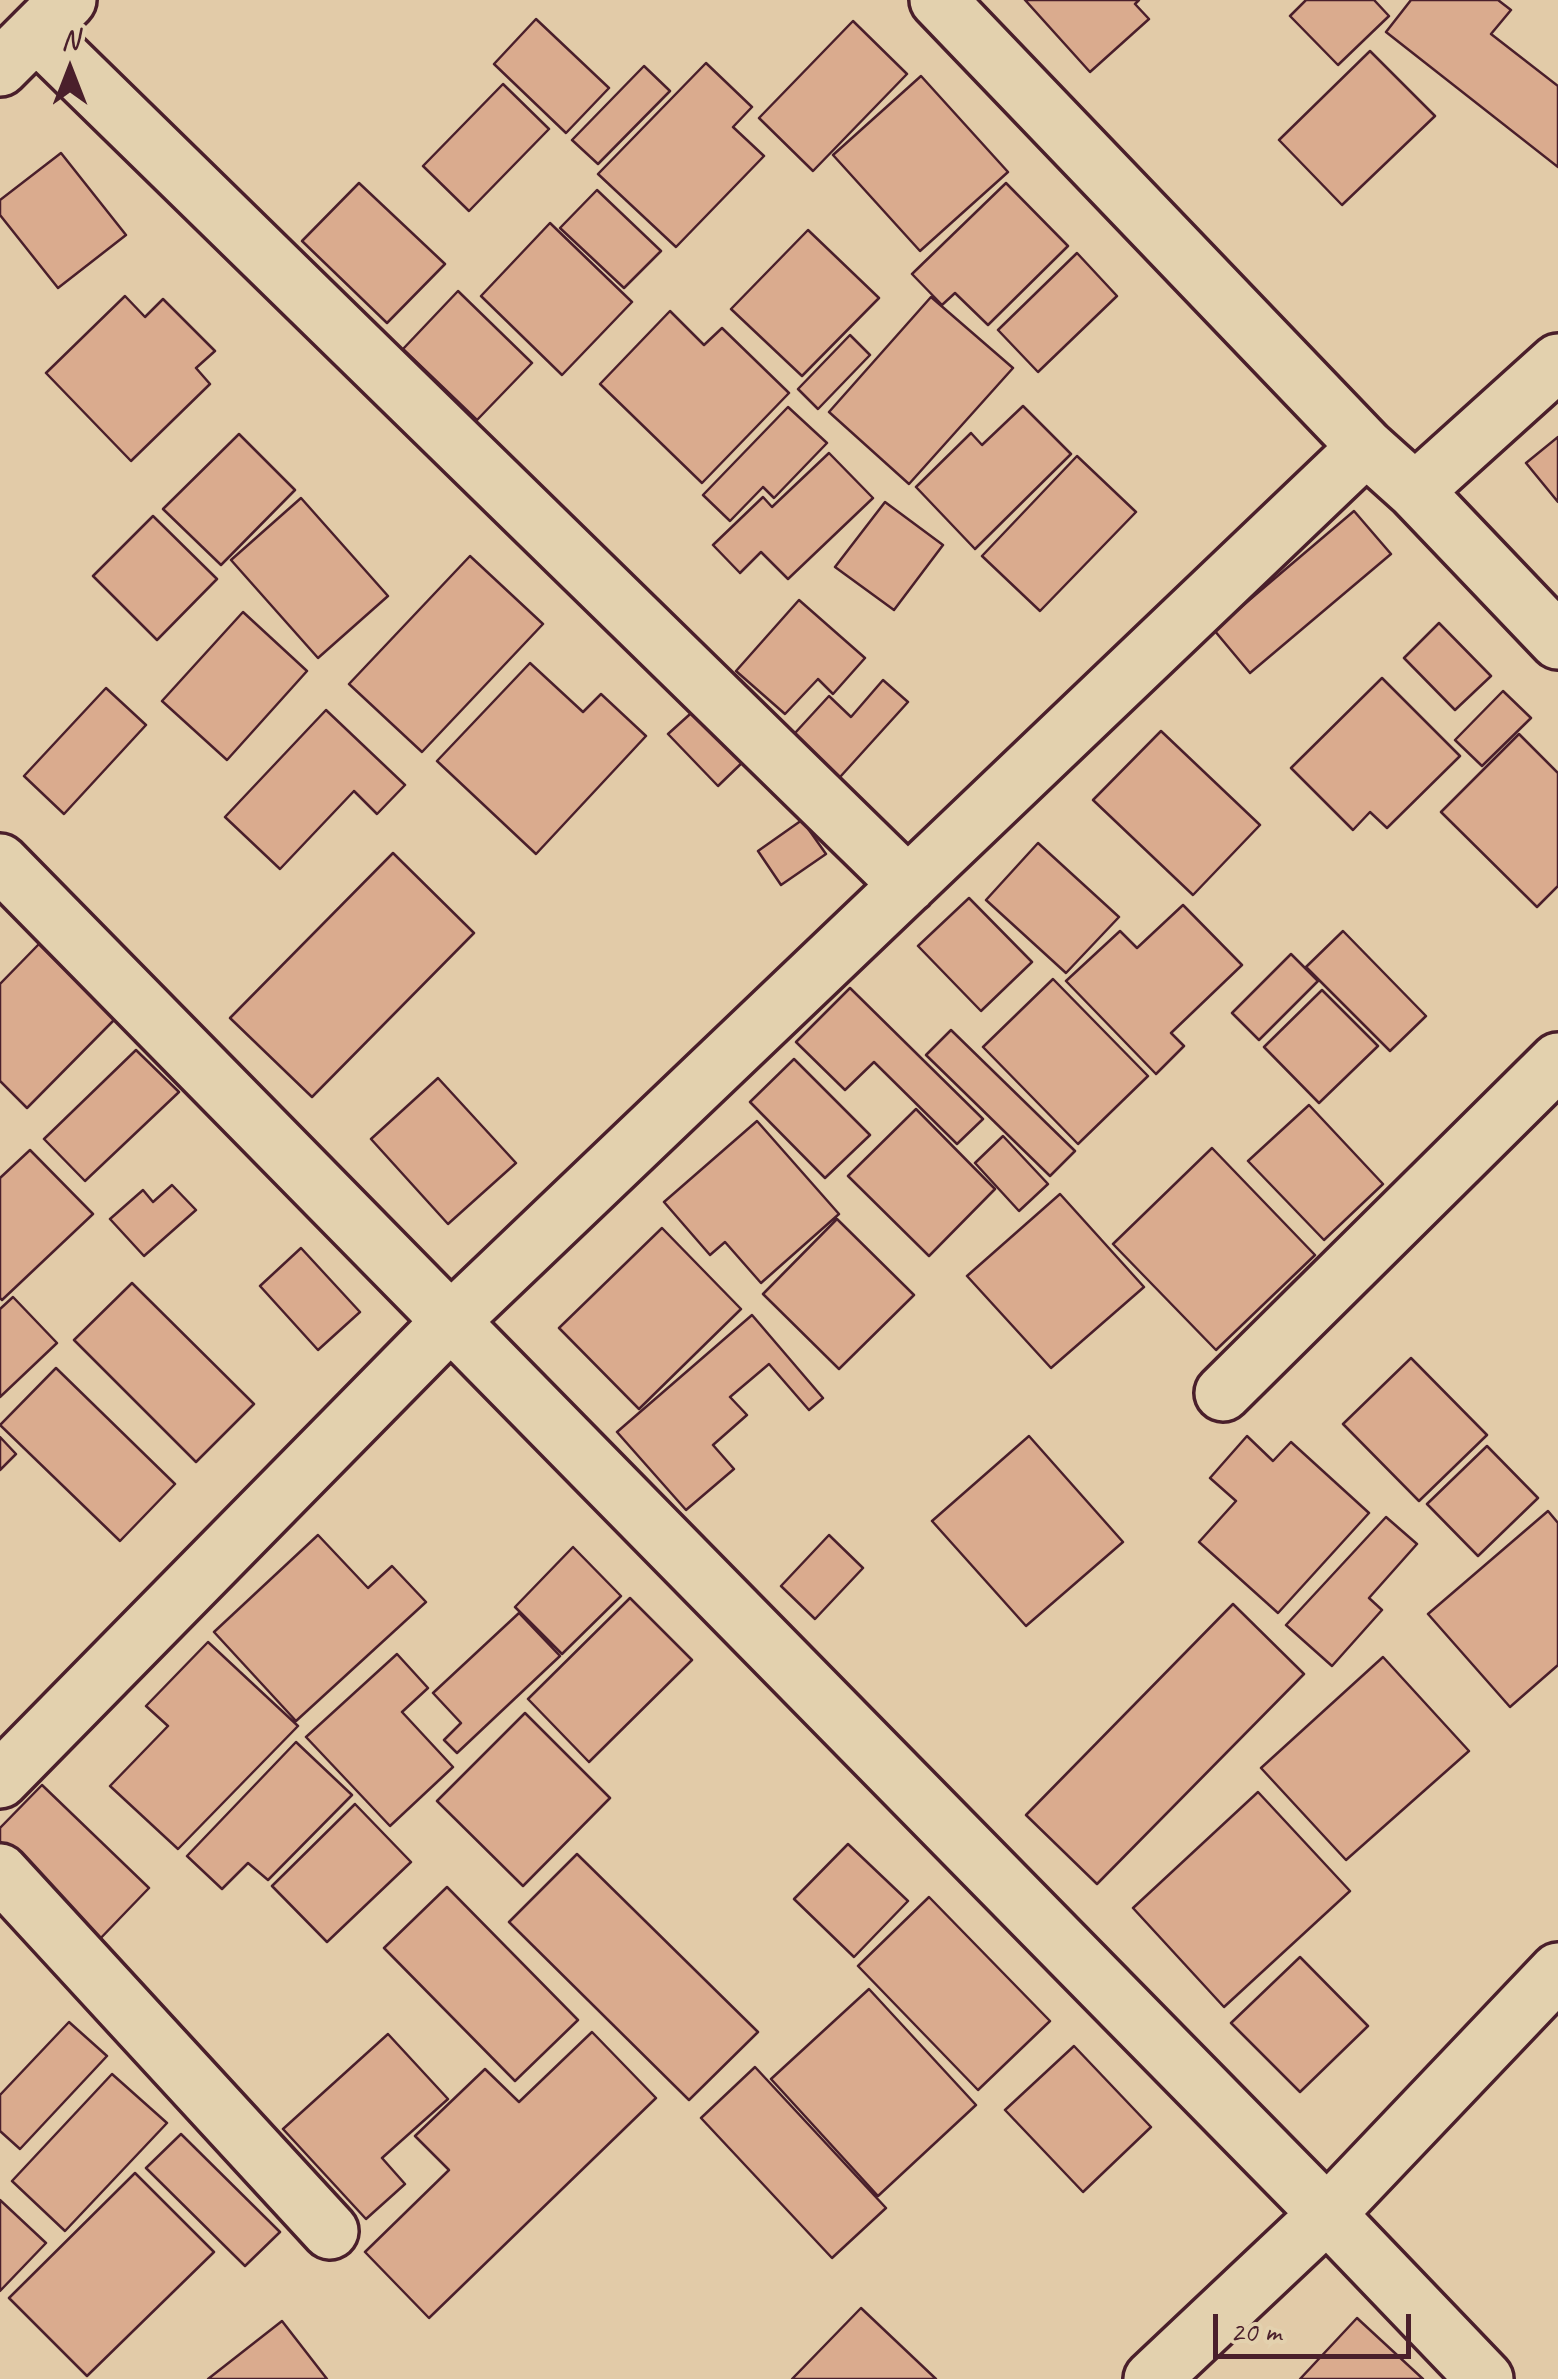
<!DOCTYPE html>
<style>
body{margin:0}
#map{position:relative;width:1558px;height:2379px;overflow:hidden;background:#e2cba8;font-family:Caveat,sans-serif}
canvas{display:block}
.north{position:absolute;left:20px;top:20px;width:100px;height:100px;-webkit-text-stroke:8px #e3d1ae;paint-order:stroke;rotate:0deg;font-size:28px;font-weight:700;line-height:40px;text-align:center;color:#4a1f2b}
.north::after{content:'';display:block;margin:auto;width:35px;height:45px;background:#4a1f2b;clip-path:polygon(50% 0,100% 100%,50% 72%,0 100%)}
.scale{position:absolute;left:1213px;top:2314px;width:198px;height:45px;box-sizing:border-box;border:5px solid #4a1f2b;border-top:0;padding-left:12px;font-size:30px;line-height:35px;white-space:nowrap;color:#4a1f2b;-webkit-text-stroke:8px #e3d1ae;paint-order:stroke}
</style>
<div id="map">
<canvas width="1558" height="2379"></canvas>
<div class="north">N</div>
<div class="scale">20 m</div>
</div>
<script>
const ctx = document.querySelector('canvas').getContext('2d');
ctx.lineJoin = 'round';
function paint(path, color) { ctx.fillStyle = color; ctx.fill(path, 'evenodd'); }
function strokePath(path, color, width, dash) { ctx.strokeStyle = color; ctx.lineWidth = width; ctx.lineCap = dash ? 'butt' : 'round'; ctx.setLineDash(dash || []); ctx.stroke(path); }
const building = new Path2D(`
 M 1025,0 L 1139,0 L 1135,4 L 1149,19 L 1090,72 Z
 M 1306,0 L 1374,0 L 1389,16 L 1338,65 L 1290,16 Z
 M 1411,0 L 1498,0 L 1511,10 L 1491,34 L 1558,86 L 1558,167 L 1386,32 Z
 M 536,19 L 609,88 L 566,133 L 494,64 Z
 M 853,21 L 907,74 L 813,171 L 759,118 Z
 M 1370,51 L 1435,116 L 1342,205 L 1279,140 Z
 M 706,63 L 752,107 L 733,127 L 764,156 L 676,247 L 598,174 Z
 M 644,66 L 670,91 L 598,164 L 572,140 Z
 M 921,76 L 1008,172 L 920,251 L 833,155 Z
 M 503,84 L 549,129 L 469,211 L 423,166 Z
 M 61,153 L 126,235 L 58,288 L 0,215 L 0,200 Z
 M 359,183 L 445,264 L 387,323 L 302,241 Z
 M 1006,183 L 1068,246 L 988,325 L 955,293 L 942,305 L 912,274 Z
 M 597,190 L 661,251 L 624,288 L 560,228 Z
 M 550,223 L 632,302 L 562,375 L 481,296 Z
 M 808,230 L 879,298 L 802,376 L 731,309 Z
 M 1077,253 L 1117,296 L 1038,372 L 998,330 Z
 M 458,291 L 532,363 L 477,420 L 403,349 Z
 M 125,296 L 145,317 L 163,299 L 215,351 L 196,368 L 210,384 L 131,461 L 46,373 Z
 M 931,297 L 1013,368 L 909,484 L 829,412 Z
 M 670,311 L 704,345 L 722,328 L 789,393 L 702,483 L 600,384 Z
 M 850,335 L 870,355 L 818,409 L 798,389 Z
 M 1023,406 L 1071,454 L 975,549 L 916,487 L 971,433 L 982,445 Z
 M 788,407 L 827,443 L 774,498 L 763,487 L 730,521 L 703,495 Z
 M 239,434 L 295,490 L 221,565 L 163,509 Z
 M 1558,437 L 1558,502 L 1526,463 Z
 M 829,453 L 873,498 L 788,579 L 761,552 L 740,573 L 713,545 L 763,497 L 772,507 Z
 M 1077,456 L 1136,512 L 1040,611 L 982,556 Z
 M 301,498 L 388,596 L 318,658 L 231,560 Z
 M 885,502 L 943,545 L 894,610 L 835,567 Z
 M 1354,511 L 1391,554 L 1250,673 L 1214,630 Z
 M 153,516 L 217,579 L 157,640 L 93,576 Z
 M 470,556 L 543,624 L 422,752 L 349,684 Z
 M 799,600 L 865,658 L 833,694 L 818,679 L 785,714 L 736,671 Z
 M 243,612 L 307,671 L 227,760 L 162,701 Z
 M 1439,623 L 1491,676 L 1455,710 L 1404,658 Z
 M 530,663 L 583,712 L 601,694 L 646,736 L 536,854 L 437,761 Z
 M 1382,678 L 1460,756 L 1387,828 L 1370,812 L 1353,830 L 1291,768 Z
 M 883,680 L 908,702 L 831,787 L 784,745 L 829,696 L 851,717 Z
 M 106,688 L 146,725 L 64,814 L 24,776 Z
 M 1503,691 L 1531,718 L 1482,766 L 1455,740 Z
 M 699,706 L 748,757 L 718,786 L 668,734 Z
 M 326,710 L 405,785 L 377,814 L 354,791 L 280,869 L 225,817 Z
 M 1161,731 L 1260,825 L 1193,895 L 1093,800 Z
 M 1519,734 L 1558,773 L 1558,886 L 1537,907 L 1441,812 Z
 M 802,820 L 826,854 L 781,885 L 758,851 Z
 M 1038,843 L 1119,917 L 1066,973 L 986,900 Z
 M 393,853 L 474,933 L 312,1097 L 230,1018 Z
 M 969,898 L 1032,962 L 981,1011 L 918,946 Z
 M 1183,905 L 1242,965 L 1171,1033 L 1184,1046 L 1156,1074 L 1066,981 L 1120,931 L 1137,948 Z
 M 1343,931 L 1426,1016 L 1390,1051 L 1306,967 Z
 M 39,944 L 115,1019 L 27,1108 L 0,1081 L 0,984 Z
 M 1291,954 L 1318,981 L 1259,1040 L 1232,1013 Z
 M 1053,979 L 1148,1076 L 1078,1144 L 983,1047 Z
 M 850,988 L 983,1119 L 957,1144 L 874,1062 L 845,1090 L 796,1042 Z
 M 1322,990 L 1378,1046 L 1319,1103 L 1264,1047 Z
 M 951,1030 L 1075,1151 L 1050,1176 L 926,1055 Z
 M 136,1050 L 179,1092 L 85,1181 L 44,1139 Z
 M 794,1059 L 870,1135 L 825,1178 L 750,1102 Z
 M 438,1078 L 516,1163 L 448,1224 L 371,1139 Z
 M 1309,1105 L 1383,1184 L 1324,1240 L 1248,1161 Z
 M 916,1109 L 995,1189 L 929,1256 L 848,1176 Z
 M 757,1121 L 839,1214 L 761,1283 L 725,1242 L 710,1255 L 664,1202 Z
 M 1003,1136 L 1048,1184 L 1019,1211 L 975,1163 Z
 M 1212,1148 L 1315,1255 L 1216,1350 L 1113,1244 Z
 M 30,1150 L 93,1214 L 2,1300 L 0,1298 L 0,1178 Z
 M 172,1185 L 196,1210 L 144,1256 L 110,1219 L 143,1190 L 153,1202 Z
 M 1060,1194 L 1144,1287 L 1051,1368 L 967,1276 Z
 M 837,1219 L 914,1295 L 839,1369 L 763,1294 Z
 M 662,1228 L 741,1309 L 639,1409 L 559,1328 Z
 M 301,1248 L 360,1312 L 318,1350 L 260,1286 Z
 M 132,1283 L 254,1404 L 196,1462 L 74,1340 Z
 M 13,1297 L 57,1343 L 0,1397 L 0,1309 Z
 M 752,1315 L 823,1398 L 809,1410 L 769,1364 L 730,1397 L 747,1415 L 713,1445 L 734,1469 L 686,1510 L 617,1432 Z
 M 1411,1358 L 1487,1435 L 1419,1501 L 1343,1424 Z
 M 56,1368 L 175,1484 L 120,1541 L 0,1425 Z
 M 1029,1436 L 1123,1542 L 1026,1626 L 932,1521 Z
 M 1247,1436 L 1273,1461 L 1291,1442 L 1369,1513 L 1278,1613 L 1199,1542 L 1236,1501 L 1210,1478 Z
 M 0,1437 L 16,1454 L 0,1470 Z
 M 1487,1446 L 1538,1498 L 1478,1556 L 1427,1504 Z
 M 1548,1511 L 1558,1523 L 1558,1665 L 1510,1707 L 1428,1614 Z
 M 1386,1517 L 1417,1544 L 1369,1598 L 1382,1610 L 1332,1666 L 1286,1625 Z
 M 318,1535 L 368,1588 L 392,1566 L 426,1602 L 296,1721 L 214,1632 Z
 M 829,1535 L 863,1568 L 815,1619 L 781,1586 Z
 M 573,1547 L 621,1596 L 562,1654 L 515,1607 Z
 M 630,1598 L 692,1660 L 589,1762 L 528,1699 Z
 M 1233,1604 L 1304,1674 L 1097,1884 L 1026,1815 Z
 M 519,1613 L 560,1656 L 457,1753 L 444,1740 L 461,1723 L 433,1693 Z
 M 208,1642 L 298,1726 L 178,1849 L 110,1786 L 168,1726 L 146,1706 Z
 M 397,1654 L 428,1688 L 402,1712 L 453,1767 L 390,1826 L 306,1737 Z
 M 1383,1657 L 1469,1751 L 1346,1860 L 1261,1768 Z
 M 525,1713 L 610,1798 L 523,1886 L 437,1801 Z
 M 296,1742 L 352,1795 L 268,1880 L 248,1863 L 222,1889 L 187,1856 Z
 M 42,1785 L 149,1888 L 96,1943 L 0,1850 L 0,1828 Z
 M 1258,1792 L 1350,1891 L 1224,2007 L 1133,1908 Z
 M 355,1804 L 411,1862 L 327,1942 L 272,1886 Z
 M 848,1844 L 908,1901 L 854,1957 L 794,1899 Z
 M 577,1854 L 758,2032 L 689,2100 L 509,1922 Z
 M 447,1887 L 578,2020 L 515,2081 L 384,1948 Z
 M 929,1897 L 1050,2021 L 978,2090 L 858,1966 Z
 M 1300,1957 L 1368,2026 L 1300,2092 L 1231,2023 Z
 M 869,1989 L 976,2105 L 878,2196 L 771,2079 Z
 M 69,2022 L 107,2056 L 20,2149 L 0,2131 L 0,2095 Z
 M 592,2032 L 656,2098 L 429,2318 L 365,2252 L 449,2170 L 415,2136 L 485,2069 L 519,2102 Z
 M 388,2034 L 448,2099 L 382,2158 L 405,2184 L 366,2219 L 283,2129 Z
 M 1074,2046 L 1151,2127 L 1083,2192 L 1005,2110 Z
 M 755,2067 L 886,2208 L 832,2258 L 701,2118 Z
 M 112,2074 L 167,2123 L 65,2231 L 12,2181 Z
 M 181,2134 L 280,2232 L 245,2266 L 146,2168 Z
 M 135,2173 L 214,2252 L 87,2376 L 9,2298 Z
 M 0,2200 L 46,2243 L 0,2291 Z
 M 861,2308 L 936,2379 L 792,2379 Z
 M 1357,2318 L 1423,2379 L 1300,2379 Z
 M 282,2321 L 327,2379 L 208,2379 Z`);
paint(building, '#daab8e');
strokePath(building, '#4a1f2b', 2.5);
const minor = new Path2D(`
 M 938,0 L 1366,447 L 1415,491 L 1558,641
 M 36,32 L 908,885
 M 0,68 L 68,0
 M 1415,491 L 1558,362
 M 0,862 L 1327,2214 L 1485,2379
 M 1223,1393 L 1558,1061
 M 0,1780 L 451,1321 L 1366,447
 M 0,1872 L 330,2231
 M 1152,2379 L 1327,2214 L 1558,1971`);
strokePath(minor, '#4a1f2b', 62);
strokePath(minor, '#e3d1ae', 55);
</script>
